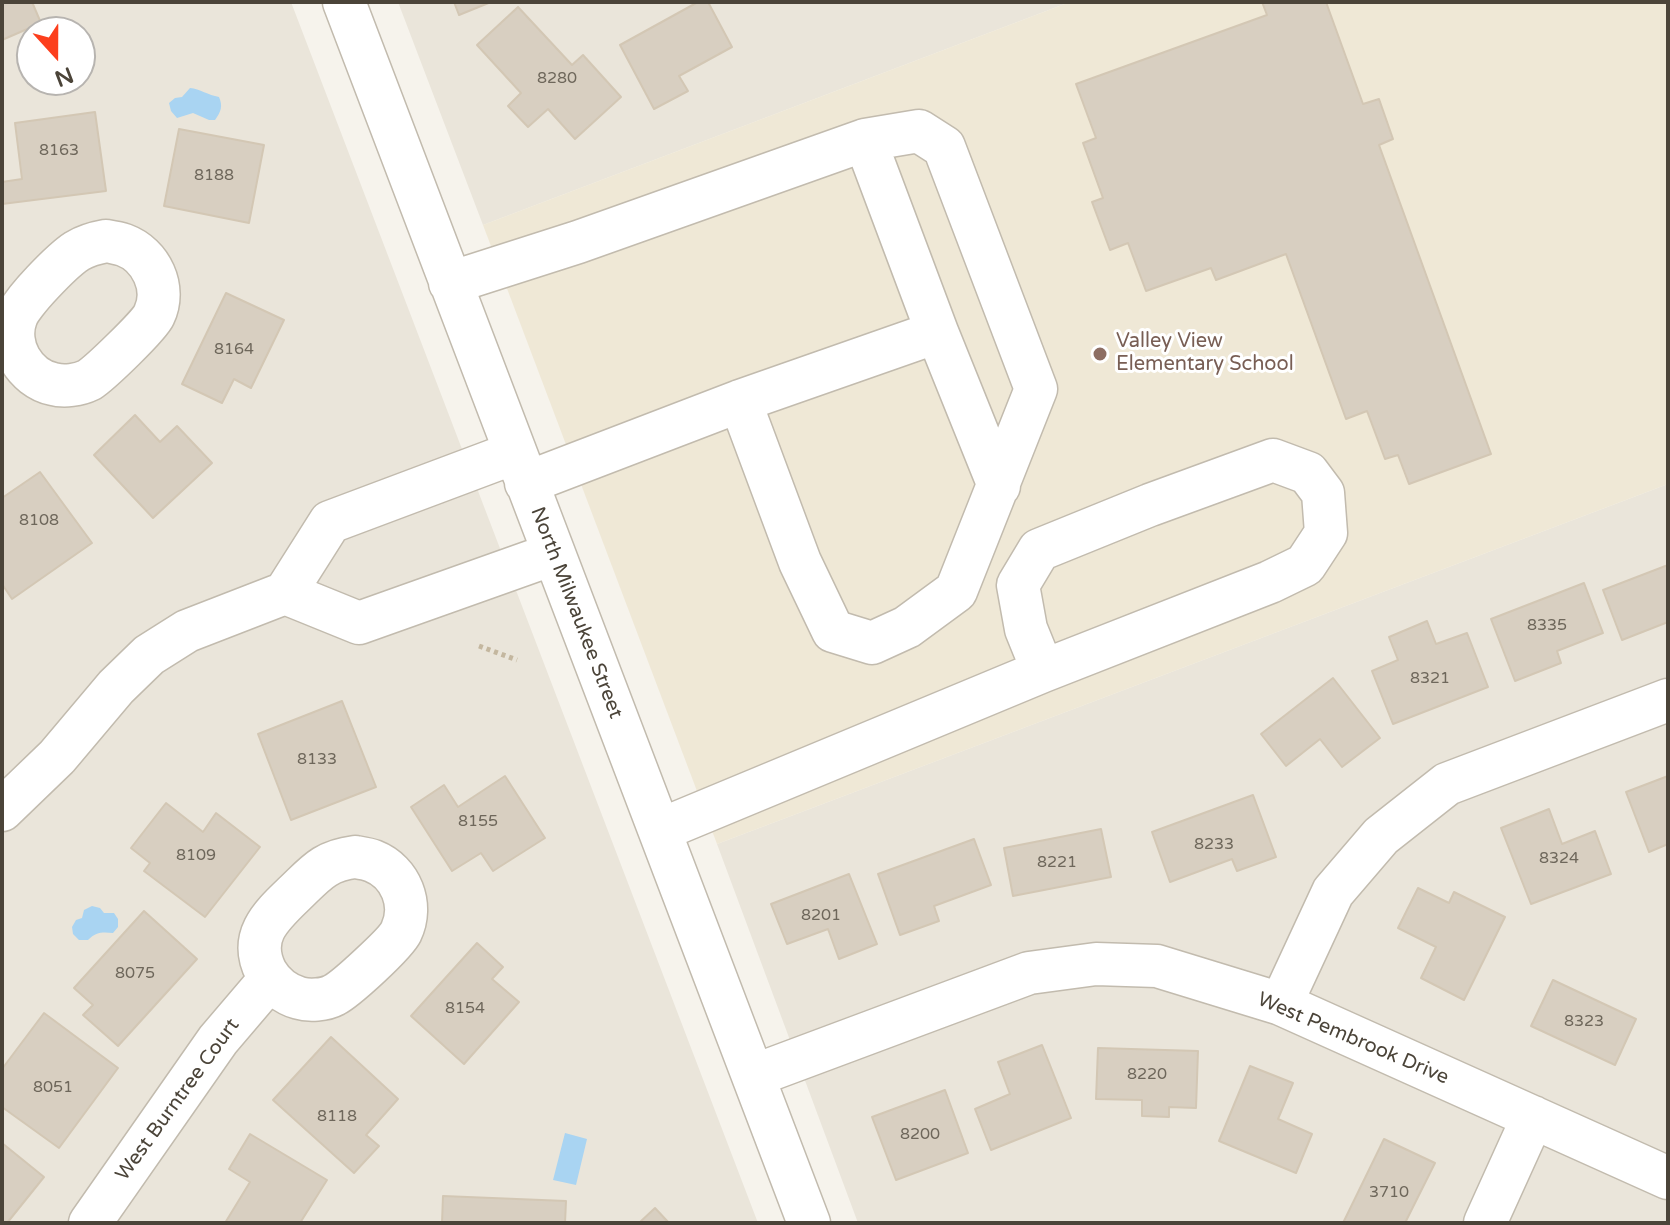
<!DOCTYPE html>
<style>
body{margin:0}
#map{position:relative;width:1670px;height:1225px;overflow:hidden;background:#f6f3ec;font-family:"Varela Round",sans-serif}
canvas{display:block}
.frame{position:absolute;inset:0;border:4px solid #4b4439;pointer-events:none}
.north{position:absolute;left:16px;top:16px;width:80px;height:80px;box-sizing:border-box;background:#fff;border:2px solid #b7b4b0;border-radius:50%;rotate:159deg;font-size:22px;font-weight:700;line-height:32px;text-align:center;color:#4b4439}
.north::after{content:'';display:block;margin:auto;width:28px;height:36px;background:#fc3f1d;clip-path:polygon(50% 0,100% 100%,50% 72%,0 100%)}
</style>
<div id="map">
<canvas width="1670" height="1225"></canvas>
<div class="frame"></div>
<div class="north">N</div>
</div>
<script>
const ctx = document.querySelector('canvas').getContext('2d');
ctx.lineJoin = 'round';
function paint(path, color) { ctx.fillStyle = color; ctx.fill(path, 'evenodd'); }
function strokePath(path, color, width, dash) { ctx.strokeStyle = color; ctx.lineWidth = width; ctx.lineCap = dash ? 'butt' : 'round'; ctx.setLineDash(dash || []); ctx.stroke(path); }
function label(font, color, halo, rows, align = 'center') {
  ctx.font = font + ' "Varela Round",sans-serif'; ctx.lineWidth = 6; ctx.setLineDash([]); ctx.textBaseline = 'middle'; ctx.strokeStyle = halo; ctx.fillStyle = color; for (const [text, x, y, turn = 0] of rows) {
    ctx.save(); ctx.translate(x, y); ctx.rotate((+turn || 0) * Math.PI / 180); ctx.textAlign = isNaN(turn) ? turn : align; if (halo) ctx.strokeText(text, 0, 0); ctx.fillText(text, 0, 0); ctx.restore();
  }
}
paint(new Path2D(`
 M 2,2 L 291,2 L 758,1223 L 2,1223 ZM 32,32 L 80,32 L 80,80 L 32,80 Z
 M 398,2 L 1070,2 L 483,225 Z
 M 1668,484 L 1668,1223 L 858,1223 L 717,844 Z`), '#eae5da');
paint(new Path2D(`
 M 1070,2 L 1668,2 L 1668,484 L 717,844 L 483,225 Z`), '#efe8d6');
paint(new Path2D(`
 M 190,88 C 200,89 208,95 219,97 C 223,106 221,112 215,120 L 209,120 L 193,113 L 177,118 L 171,111 L 169,103 L 175,98 L 182,97 Z
 M 92,906 L 100,908 L 104,913 L 114,913 L 118,919 L 118,927 L 113,933 C 102,932 96,932 88,940 L 79,940 L 73,934 L 72,927 L 76,920 L 82,918 L 84,910 Z
 M 565,1133 L 587,1139 L 576,1185 L 553,1180 Z`), '#a9d4f2');
const building = new Path2D(`
 M 2,2 L 32,2 L 41,23 L 2,40 Z
 M 454,2 L 491,2 L 459,15 Z
 M 698,2 L 708,2 L 732,47 L 679,76 L 688,91 L 654,109 L 620,45 Z
 M 1262,2 L 1326,2 L 1363,104 L 1379,99 L 1393,139 L 1379,145 L 1491,454 L 1409,484 L 1398,455 L 1385,459 L 1367,411 L 1346,419 L 1286,254 L 1216,280 L 1211,268 L 1146,291 L 1128,243 L 1110,250 L 1092,202 L 1103,198 L 1083,143 L 1096,138 L 1076,84 L 1267,15 Z
 M 518,7 L 572,65 L 583,55 L 621,97 L 575,139 L 548,109 L 528,127 L 508,106 L 521,93 L 477,45 Z
 M 95,112 L 106,191 L 2,204 L 2,182 L 22,179 L 15,123 Z
 M 179,129 L 264,145 L 249,223 L 164,206 Z
 M 226,293 L 284,320 L 251,388 L 234,379 L 222,403 L 182,384 Z
 M 135,415 L 160,442 L 177,426 L 212,463 L 153,518 L 94,455 Z
 M 40,472 L 92,543 L 12,599 L 2,584 L 2,498 Z
 M 1668,565 L 1668,622 L 1622,640 L 1603,590 Z
 M 1584,583 L 1603,633 L 1557,651 L 1561,663 L 1515,681 L 1491,619 Z
 M 1427,621 L 1436,644 L 1467,633 L 1488,687 L 1393,724 L 1372,671 L 1398,660 L 1389,637 Z
 M 1333,678 L 1380,738 L 1342,767 L 1320,739 L 1286,766 L 1261,734 Z
 M 342,701 L 376,787 L 291,820 L 258,734 Z
 M 505,776 L 545,838 L 493,871 L 481,853 L 452,871 L 411,807 L 444,785 L 458,807 Z
 M 1668,776 L 1668,844 L 1649,852 L 1626,792 Z
 M 1253,795 L 1276,857 L 1237,871 L 1232,859 L 1170,882 L 1152,832 Z
 M 166,803 L 203,832 L 216,813 L 260,847 L 205,917 L 144,871 L 150,863 L 131,848 Z
 M 1549,809 L 1562,844 L 1595,831 L 1611,874 L 1531,904 L 1501,828 Z
 M 1101,829 L 1111,877 L 1013,896 L 1004,848 Z
 M 974,839 L 991,885 L 934,906 L 939,921 L 900,935 L 878,874 Z
 M 849,874 L 877,944 L 839,959 L 828,929 L 787,944 L 771,904 Z
 M 1418,888 L 1449,903 L 1454,892 L 1505,917 L 1464,1000 L 1421,978 L 1436,947 L 1398,928 Z
 M 144,911 L 197,959 L 118,1046 L 83,1015 L 93,1005 L 74,988 Z
 M 477,943 L 503,967 L 492,979 L 519,1002 L 464,1064 L 411,1016 Z
 M 1553,980 L 1636,1019 L 1615,1065 L 1531,1026 Z
 M 44,1013 L 118,1068 L 59,1148 L 2,1107 L 2,1069 Z
 M 331,1037 L 398,1099 L 366,1135 L 379,1146 L 354,1173 L 273,1100 Z
 M 1042,1045 L 1071,1118 L 991,1150 L 975,1109 L 1010,1094 L 998,1062 Z
 M 1098,1048 L 1198,1051 L 1196,1108 L 1169,1107 L 1169,1117 L 1142,1116 L 1142,1100 L 1096,1099 Z
 M 1250,1066 L 1293,1083 L 1278,1119 L 1312,1134 L 1296,1173 L 1219,1141 Z
 M 945,1090 L 968,1153 L 896,1180 L 872,1117 Z
 M 250,1134 L 327,1180 L 300,1223 L 225,1223 L 250,1182 L 229,1169 Z
 M 1384,1139 L 1435,1163 L 1405,1223 L 1343,1223 Z
 M 2,1143 L 44,1177 L 7,1223 L 2,1223 Z
 M 443,1196 L 566,1201 L 565,1223 L 442,1223 Z
 M 655,1208 L 669,1223 L 639,1223 Z`);
paint(building, '#d8cfc1');
strokePath(building, '#d3c7b4', 2);
const minor = new Path2D(`
 M 344,2 L 809,1223
 M 106,241 C 112,242 118,243 124,245 C 151,255 167,288 154,315 C 149,326 100,373 89,380 C 79,385 64,387 53,384 C 39,381 27,371 20,359 C 13,347 11,331 16,318 C 20,303 63,260 77,251 C 87,245 95,243 106,241 Z
 M 450,283 L 578,242 L 865,140 L 937,332
 M 740,401 L 800,562 L 833,631 L 872,643 L 907,627 L 956,591 L 1036,389 L 944,147 L 919,131 L 865,140
 M 514,453 L 330,522 L 285,593 L 359,623 L 553,554
 M 526,483 L 740,401 L 937,332 L 999,486
 M 2,810 L 57,757 L 116,687 L 149,655 L 187,631 L 285,593
 M 660,830 L 1043,671 L 1270,582 L 1305,565 L 1326,533 L 1323,493 L 1308,473 L 1273,460 L 1150,505 L 1039,550 L 1018,585 L 1026,629 L 1043,671
 M 355,857 C 361,858 368,859 373,861 C 401,872 414,905 401,932 C 395,944 346,989 334,995 C 325,1000 309,1001 299,998 C 285,994 273,984 266,972 C 248,937 271,916 294,894 C 316,873 324,861 355,857 Z
 M 1281,1004 L 1333,892 L 1381,836 L 1447,784 L 1668,700
 M 753,1076 L 1029,973 L 1096,964 L 1157,966 L 1281,1004 L 1668,1178
 M 90,1223 L 218,1040 L 270,979
 M 1485,1223 L 1533,1117`);
strokePath(minor, '#c2bbae', 45);
strokePath(new Path2D(`
 M 479,646 L 517,660`), '#c4b79f', 5, [4, 4]);
strokePath(minor, '#fff', 42);
for (const [x, y, r, color] of [
 [1100,354,8,"#8d6e63"]
]) { const dot = new Path2D(); dot.arc(x, y, r, 0, 2 * Math.PI); ctx.fillStyle = color; ctx.fill(dot); strokePath(dot, '#fff', 3); }
label('16px', '#6e675b', null, [
 ["8280",557,79],
 ["8163",59,151],
 ["8188",214,176],
 ["8164",234,350],
 ["8108",39,521],
 ["8335",1547,626],
 ["8321",1430,679],
 ["8133",317,760],
 ["8155",478,822],
 ["8233",1214,845],
 ["8109",196,856],
 ["8324",1559,859],
 ["8221",1057,863],
 ["8201",821,916],
 ["8075",135,974],
 ["8154",465,1009],
 ["8323",1584,1022],
 ["8220",1147,1075],
 ["8051",53,1088],
 ["8118",337,1117],
 ["8200",920,1135],
 ["3710",1389,1193]
]);
label('20px', '#785e54', '#fff', [
 ["Valley View",1116,342],
 ["Elementary School",1116,365]
], 'left');
label('20px', '#4b4439', '#fff', [
 ["North Milwaukee Street",576,613,69],
 ["West Pembrook Drive",1353,1039,23],
 ["West Burntree Court",178,1100,-54]
]);
</script>
